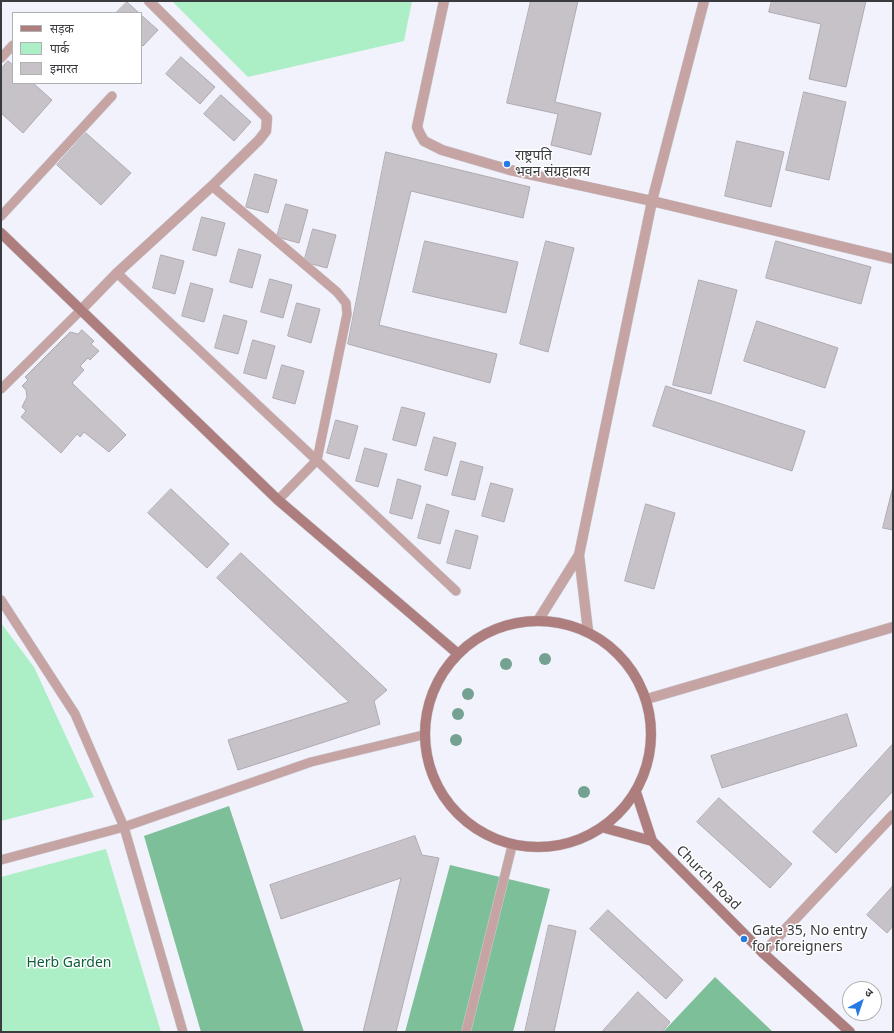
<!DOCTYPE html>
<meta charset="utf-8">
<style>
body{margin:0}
#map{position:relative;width:894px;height:1033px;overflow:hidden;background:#f1f2fb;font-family:"Noto Sans","Noto Sans Devanagari",sans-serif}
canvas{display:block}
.frame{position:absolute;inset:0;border:2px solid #3a3b3e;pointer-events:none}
.legend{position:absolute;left:12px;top:12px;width:130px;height:72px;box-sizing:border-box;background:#fff;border:1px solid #b0b1b2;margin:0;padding:5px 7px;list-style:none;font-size:12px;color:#3a3b3e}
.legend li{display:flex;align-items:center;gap:8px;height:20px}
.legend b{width:20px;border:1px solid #b0b1b2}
.north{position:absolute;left:842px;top:981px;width:40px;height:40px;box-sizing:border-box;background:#fff;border:1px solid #b0b1b2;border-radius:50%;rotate:40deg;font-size:11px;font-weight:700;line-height:16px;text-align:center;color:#3a3b3e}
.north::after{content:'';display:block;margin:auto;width:14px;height:18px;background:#257ae4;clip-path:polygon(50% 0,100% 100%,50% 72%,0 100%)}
</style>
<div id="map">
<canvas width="894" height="1033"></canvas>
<div class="frame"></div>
<ul class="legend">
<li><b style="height:5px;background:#ae7e7e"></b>सड़क</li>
<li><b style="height:11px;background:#acefc6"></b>पार्क</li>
<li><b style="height:11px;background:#c7c1c8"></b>इमारत</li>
</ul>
<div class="north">उ</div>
</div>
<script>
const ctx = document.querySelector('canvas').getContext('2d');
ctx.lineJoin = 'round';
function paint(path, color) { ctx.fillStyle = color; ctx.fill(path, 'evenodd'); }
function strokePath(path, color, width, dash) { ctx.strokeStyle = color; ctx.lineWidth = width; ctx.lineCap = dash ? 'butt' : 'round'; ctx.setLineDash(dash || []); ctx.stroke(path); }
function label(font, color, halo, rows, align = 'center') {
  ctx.font = font + ' "Noto Sans","Noto Sans Devanagari",sans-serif'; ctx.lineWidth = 3; ctx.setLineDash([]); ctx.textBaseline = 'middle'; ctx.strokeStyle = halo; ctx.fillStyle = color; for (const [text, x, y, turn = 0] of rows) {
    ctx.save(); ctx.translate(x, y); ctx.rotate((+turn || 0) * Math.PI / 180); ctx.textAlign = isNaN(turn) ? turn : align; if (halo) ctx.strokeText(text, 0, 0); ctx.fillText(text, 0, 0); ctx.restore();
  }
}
paint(new Path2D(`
 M 172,1 L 412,1 L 404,41 L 248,77 Z
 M 1,623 L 34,667 L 94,797 L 1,821 Z
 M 106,849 L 161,1032 L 1,1032 L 1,877 Z`), '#acefc6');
paint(new Path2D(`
 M 229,806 L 304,1032 L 201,1032 L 144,836 Z
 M 450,865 L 550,889 L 513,1032 L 405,1032 Z
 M 715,977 L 773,1032 L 663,1032 Z`), '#7cbf98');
const building = new Path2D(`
 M 531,1 L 578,1 L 555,102 L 601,113 L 591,155 L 551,145 L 558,114 L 507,103 Z
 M 772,1 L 866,1 L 846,87 L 809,79 L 821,24 L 769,12 Z
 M 127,2 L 139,13 L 116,13 Z
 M 141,15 L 158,30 L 143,46 L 141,44 Z
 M 181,57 L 215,87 L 200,104 L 166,74 Z
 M 8,61 L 13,65 L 13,83 L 33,83 L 52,100 L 23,133 L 1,113 L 1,69 Z
 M 804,92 L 846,102 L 829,180 L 786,170 Z
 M 221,95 L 251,122 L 234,141 L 204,114 Z
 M 86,133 L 131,173 L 101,205 L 57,165 Z
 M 737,141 L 784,152 L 771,207 L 725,196 Z
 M 386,152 L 530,187 L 523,218 L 411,191 L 379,325 L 497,354 L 490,383 L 348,344 Z
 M 255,174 L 277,180 L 268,213 L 246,207 Z
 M 286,204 L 308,210 L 299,243 L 277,237 Z
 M 202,217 L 225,223 L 216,256 L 193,250 Z
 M 313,229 L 336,235 L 327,268 L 304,262 Z
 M 425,241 L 518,262 L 506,313 L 413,292 Z
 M 546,241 L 574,248 L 548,352 L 520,344 Z
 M 776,241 L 871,267 L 861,304 L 766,278 Z
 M 239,249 L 261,255 L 252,288 L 230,282 Z
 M 161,255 L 184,261 L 175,294 L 153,288 Z
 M 270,279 L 292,285 L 283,318 L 261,312 Z
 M 699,280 L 737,290 L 711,394 L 673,385 Z
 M 191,283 L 213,289 L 204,322 L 182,316 Z
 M 297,303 L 320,309 L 311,343 L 288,336 Z
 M 224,315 L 247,321 L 238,354 L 215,348 Z
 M 757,321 L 838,348 L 825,388 L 744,361 Z
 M 82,330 L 94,341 L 91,344 L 99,351 L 90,360 L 88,358 L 80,366 L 84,370 L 72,383 L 126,435 L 109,452 L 84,432 L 80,437 L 77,434 L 61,453 L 21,417 L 26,411 L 22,407 L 27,397 L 26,390 L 22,386 L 28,380 L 25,377 L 70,332 L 78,334 Z
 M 253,340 L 275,346 L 266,379 L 244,373 Z
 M 282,365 L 304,371 L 295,404 L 273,398 Z
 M 666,386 L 805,431 L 792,471 L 653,426 Z
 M 402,407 L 425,413 L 416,446 L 393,440 Z
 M 336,420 L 358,426 L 349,459 L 327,453 Z
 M 434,437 L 456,443 L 447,476 L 425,470 Z
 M 365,448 L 387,454 L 378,487 L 356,481 Z
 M 461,461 L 483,467 L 475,500 L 452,495 Z
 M 398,479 L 421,486 L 412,519 L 390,513 Z
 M 491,483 L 513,489 L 504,522 L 482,516 Z
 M 893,487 L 893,530 L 883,528 Z
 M 171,489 L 229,544 L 207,568 L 148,513 Z
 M 427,504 L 449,511 L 440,544 L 418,538 Z
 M 646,504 L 675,513 L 654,589 L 625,581 Z
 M 456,530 L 478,536 L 470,569 L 447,563 Z
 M 241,553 L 387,690 L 374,701 L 380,724 L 238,770 L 228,740 L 349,702 L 217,578 Z
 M 847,714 L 857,746 L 722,788 L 711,756 Z
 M 893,744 L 893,791 L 836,853 L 813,832 Z
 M 719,798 L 792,864 L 770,888 L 697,822 Z
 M 415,836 L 422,855 L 439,858 L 396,1032 L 363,1032 L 401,878 L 281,919 L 270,885 Z
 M 893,886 L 893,926 L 887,933 L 867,915 Z
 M 608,910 L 683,980 L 666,999 L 590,929 Z
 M 549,925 L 576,931 L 554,1032 L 525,1032 Z
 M 638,992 L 670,1022 L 662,1032 L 602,1032 Z`);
paint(building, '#c7c1c8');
strokePath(building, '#afa9b1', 1);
const lane = new Path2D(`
 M 1,58 L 13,45
 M 212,186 L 337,292 L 346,303 L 347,314 L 317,460 L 278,500
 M 1,216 L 112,96
 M 117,273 L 456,591
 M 1,389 L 81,310
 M 1,600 L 75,714 L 124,827 L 183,1032
 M 1,860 L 124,827 L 311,762 L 423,735
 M 466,1032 L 512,846`);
const street = new Path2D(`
 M 444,1 L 417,127 L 420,134 L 424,141 L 442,150 L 510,170 L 652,201 L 893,259
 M 81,310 L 117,273 L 212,186 L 259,140 L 266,131 L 267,118 L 149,1
 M 539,619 L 579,555
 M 588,631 L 579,555 L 652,201 L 704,1
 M 647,699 L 893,627
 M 763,953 L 893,815`);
const secondary = new Path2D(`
 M 1,233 L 278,500 L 457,653
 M425 734a113 113 0 1 1 226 0a113 113 0 1 1-226 0Z
 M 636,792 L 652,841 L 763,953 L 850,1032
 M 605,828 L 652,841`);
strokePath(lane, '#cccdd5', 10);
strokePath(street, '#cccdd5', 11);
strokePath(secondary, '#cccdd5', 11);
strokePath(lane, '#c6a4a4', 9);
strokePath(street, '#c6a4a4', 10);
strokePath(secondary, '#ae7e7e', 10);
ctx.fillStyle = '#74a191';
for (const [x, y] of [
 [545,659],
 [506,664],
 [468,694],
 [458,714],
 [456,740],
 [584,792]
]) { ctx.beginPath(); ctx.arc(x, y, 6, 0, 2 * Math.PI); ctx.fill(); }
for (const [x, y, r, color] of [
 [507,164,4,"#257ae4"],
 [744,939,4,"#257ae4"]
]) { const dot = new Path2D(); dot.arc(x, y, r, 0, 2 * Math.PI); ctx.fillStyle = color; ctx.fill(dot); strokePath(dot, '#fff', 1.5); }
label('14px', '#3a3b3e', '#fff', [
 ["राष्ट्रपति",515,156],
 ["भवन संग्रहालय",515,172],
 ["Gate 35, No entry",752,931],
 ["for foreigners",752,947]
], 'left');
label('14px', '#3a3b3e', '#fff', [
 ["Church Road",708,878,45]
]);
label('14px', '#0d5e3a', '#fff', [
 ["Herb Garden",69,963]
]);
</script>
